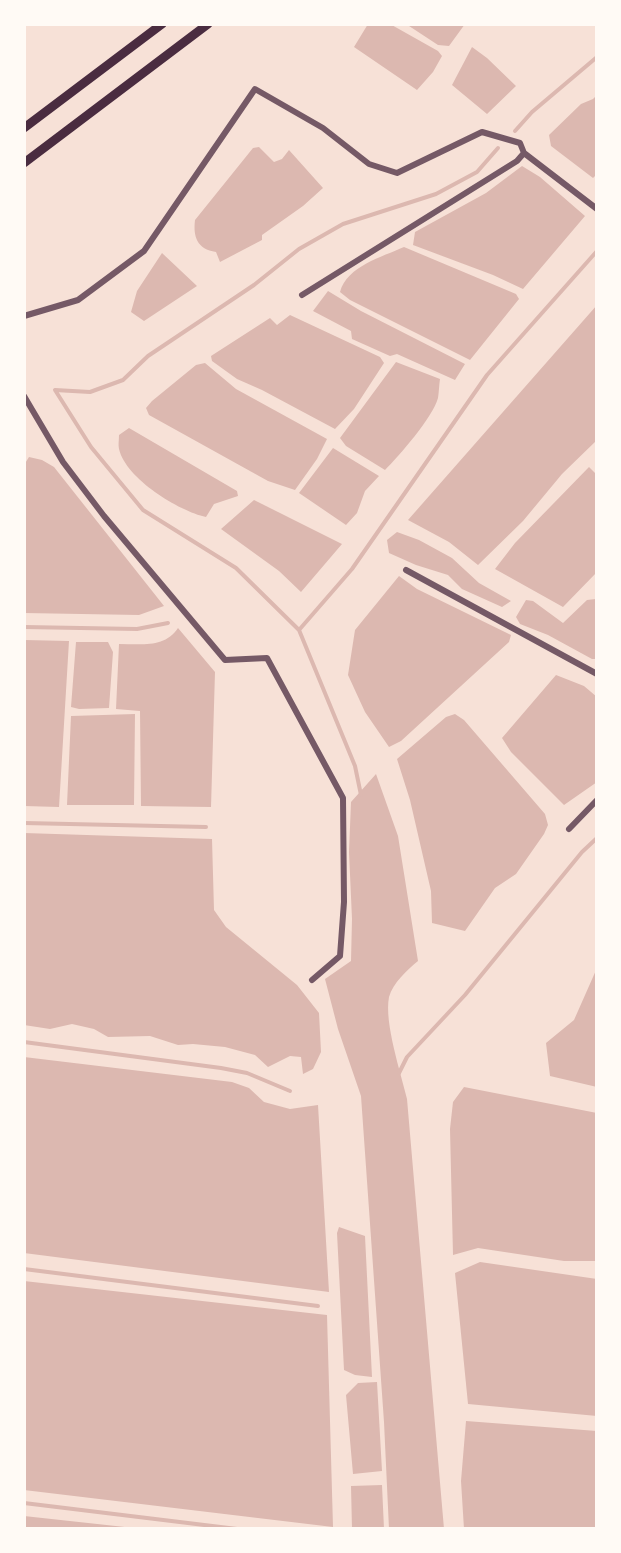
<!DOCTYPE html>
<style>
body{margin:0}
#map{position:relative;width:621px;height:1553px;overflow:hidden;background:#f7e1d7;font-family:Figtree,sans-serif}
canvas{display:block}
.frame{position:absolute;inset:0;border:26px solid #fffaf5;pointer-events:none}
</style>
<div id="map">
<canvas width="621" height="1553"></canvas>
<div class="frame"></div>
</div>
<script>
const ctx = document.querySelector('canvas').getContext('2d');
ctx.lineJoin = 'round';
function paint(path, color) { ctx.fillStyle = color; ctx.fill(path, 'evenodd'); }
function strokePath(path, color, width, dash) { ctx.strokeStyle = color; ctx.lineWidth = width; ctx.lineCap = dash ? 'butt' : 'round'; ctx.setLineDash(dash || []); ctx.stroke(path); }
paint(new Path2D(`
 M 368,24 L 390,24 L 438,51 L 442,56 L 433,72 L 417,90 L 354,47 Z
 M 406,24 L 465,24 L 449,46 L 438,45 Z
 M 472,47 L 487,58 L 516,86 L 487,114 L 452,85 Z
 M 597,95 L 597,174 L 593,178 L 551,146 L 549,135 L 581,104 L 593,99 Z
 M 259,147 L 274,162 L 282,159 L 289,150 L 323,188 L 303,206 L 262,235 L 262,240 L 220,262 L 216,252 C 197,249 193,237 195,220 L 253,148 Z
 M 522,166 L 540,177 L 585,216 L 523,289 L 493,275 L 413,245 L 415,232 L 486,193 Z
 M 404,247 L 516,294 L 519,299 L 470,360 L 350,300 L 340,292 C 347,266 382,257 404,247 Z
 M 162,253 L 197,286 L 144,321 L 131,312 L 137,291 Z
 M 328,291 L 361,311 L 465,364 L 455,380 L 397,354 L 390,356 L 352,339 L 351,331 L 313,311 Z
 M 597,305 L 597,440 L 562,474 L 523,521 L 478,565 L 449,542 L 408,520 Z
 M 290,315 L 380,357 L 384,363 L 354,409 L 335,429 L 262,390 L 237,379 L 212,361 L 211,356 L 270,318 L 277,325 Z
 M 396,362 L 440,379 C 439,385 439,392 438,398 C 433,417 399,456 385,470 L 346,446 L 340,438 Z
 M 205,363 L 236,389 L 327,439 L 317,459 L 295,490 L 268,481 L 149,415 L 146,408 L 152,401 L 196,365 Z
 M 129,428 L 237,491 L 238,496 L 214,504 L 206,517 C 179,511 126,479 119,449 C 118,445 119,440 119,435 Z
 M 333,448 L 379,476 L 365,491 L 357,513 L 346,525 L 299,493 Z
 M 29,457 L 42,460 L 54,467 L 164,606 L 139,615 L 24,613 L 24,465 Z
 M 589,467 L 597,475 L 597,572 L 563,607 L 495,569 L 515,543 Z
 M 254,500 L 342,544 L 301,592 L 279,571 L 221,529 Z
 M 397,532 L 419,540 L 452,558 L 479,583 L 511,601 L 502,607 L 462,589 L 448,575 L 416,565 L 389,553 L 387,540 Z
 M 399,576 L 417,589 L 511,635 L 509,642 L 401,741 L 389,747 L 365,712 L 348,675 L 355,630 Z
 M 596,599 L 597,659 L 592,659 L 548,635 L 520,624 L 516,617 L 526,600 L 533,601 L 563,623 L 587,600 Z
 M 178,628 L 215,672 L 211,807 L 141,806 L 140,711 L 116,709 L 119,644 C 142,644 165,648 178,628 Z
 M 24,640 L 69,641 L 59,807 L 24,806 Z
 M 76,642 L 108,642 L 113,652 L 109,708 L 79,709 L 71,707 Z
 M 556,675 L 584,686 L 597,697 L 597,782 L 564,805 L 511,752 L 502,738 Z
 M 135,714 L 134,805 L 67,805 L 71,716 Z
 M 455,714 L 464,720 L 545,814 L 548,825 L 544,834 L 516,874 L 495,888 L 465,931 L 432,923 L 431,891 L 410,800 L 397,759 L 446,717 Z
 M 376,774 L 398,836 L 418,961 C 407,970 393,983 389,997 C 384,1023 401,1073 407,1099 L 444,1529 L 389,1529 L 384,1422 L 361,1096 L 338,1029 L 325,979 L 351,961 L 352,919 L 349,852 L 351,802 Z
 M 24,833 L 212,839 L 214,910 L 226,927 L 297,985 L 319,1013 L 321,1052 L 313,1069 L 303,1074 L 301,1057 L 290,1056 L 268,1067 L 255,1055 L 225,1047 L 193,1044 L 178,1045 L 150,1036 L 108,1037 L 94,1029 L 72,1024 L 50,1029 L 24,1025 Z
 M 597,968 L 597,1087 L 550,1076 L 546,1043 L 574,1020 Z
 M 24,1057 L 232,1082 L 249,1088 L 264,1102 L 290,1109 L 318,1105 L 329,1292 L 24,1253 Z
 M 464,1087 L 597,1113 L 597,1261 L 564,1261 L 478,1248 L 453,1255 L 450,1129 L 453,1102 Z
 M 339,1227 L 365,1236 L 372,1377 L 355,1375 L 344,1370 L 337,1233 Z
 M 480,1262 L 597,1279 L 597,1416 L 468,1404 L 455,1273 Z
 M 24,1281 L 327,1315 L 333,1527 L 24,1490 Z
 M 377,1382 L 382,1471 L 353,1474 L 346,1395 L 358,1383 Z
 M 466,1421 L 597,1431 L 597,1529 L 464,1529 L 461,1481 Z
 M 382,1485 L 384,1529 L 352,1529 L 351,1486 Z
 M 24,1516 L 143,1529 L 24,1529 Z`), '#dcb8b0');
strokePath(new Path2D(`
 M 515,131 L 532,112 L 597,57
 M 24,627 L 137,629 L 168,623
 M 299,630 L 236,568 L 143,510 L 91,447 L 55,390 L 90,392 L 123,380 L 148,356 L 254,285 L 299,249 L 343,224 L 436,194 L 477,172 L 498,148
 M 361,795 L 355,766 L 299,630 L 352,569 L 487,375 L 597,251
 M 24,823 L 206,827
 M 24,1042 L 221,1068 L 247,1073 L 290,1091
 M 399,1073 L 407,1057 L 465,995 L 582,852 L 597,838
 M 24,1269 L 318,1306
 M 24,1503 L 237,1529`), '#dcb8b0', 4);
strokePath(new Path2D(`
 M 302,295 L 517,161 L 524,153
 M 24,316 L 78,300 L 144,251 L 255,89 L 323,128 L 369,164 L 397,173 L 482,132 L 520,143 L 524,153 L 597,209
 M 24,396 L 63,462 L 104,516 L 225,660 L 267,658 L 343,798 L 344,902 L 340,956 L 312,980
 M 406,570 L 597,674
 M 569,829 L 597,800`), '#755966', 6);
strokePath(new Path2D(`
 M 24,128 L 162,24
 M 24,163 L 208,24`), '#4a2c40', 9);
</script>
